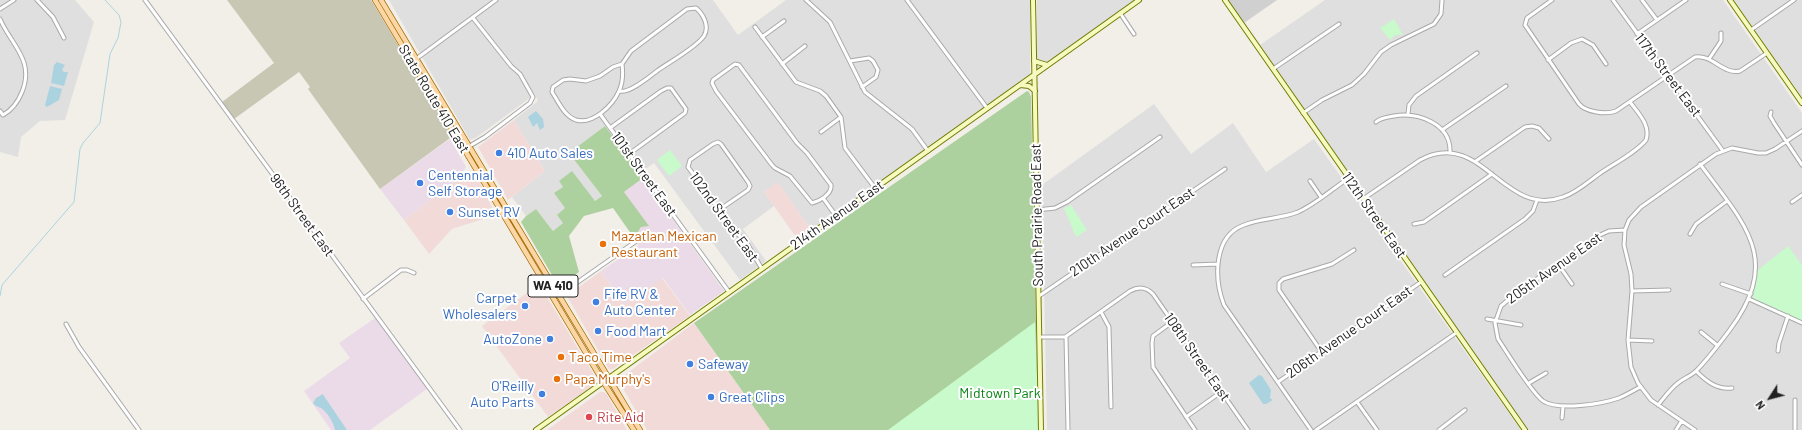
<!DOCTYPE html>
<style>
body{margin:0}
#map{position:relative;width:1802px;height:430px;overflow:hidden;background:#f2efe9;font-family:Barlow,sans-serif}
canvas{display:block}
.north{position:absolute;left:1750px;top:378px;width:40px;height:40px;-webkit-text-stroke:3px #fff;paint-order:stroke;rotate:234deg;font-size:11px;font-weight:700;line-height:16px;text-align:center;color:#222}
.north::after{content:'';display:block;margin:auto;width:14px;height:18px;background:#222;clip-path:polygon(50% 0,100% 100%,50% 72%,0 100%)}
</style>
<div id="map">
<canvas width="1802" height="430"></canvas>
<div class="north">N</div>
</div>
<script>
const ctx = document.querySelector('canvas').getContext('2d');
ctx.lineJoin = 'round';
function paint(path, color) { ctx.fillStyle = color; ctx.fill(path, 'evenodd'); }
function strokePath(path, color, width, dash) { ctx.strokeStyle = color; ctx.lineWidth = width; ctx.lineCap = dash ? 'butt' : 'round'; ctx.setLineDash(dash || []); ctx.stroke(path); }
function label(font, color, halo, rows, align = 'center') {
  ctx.font = font + ' Barlow,sans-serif'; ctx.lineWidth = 4; ctx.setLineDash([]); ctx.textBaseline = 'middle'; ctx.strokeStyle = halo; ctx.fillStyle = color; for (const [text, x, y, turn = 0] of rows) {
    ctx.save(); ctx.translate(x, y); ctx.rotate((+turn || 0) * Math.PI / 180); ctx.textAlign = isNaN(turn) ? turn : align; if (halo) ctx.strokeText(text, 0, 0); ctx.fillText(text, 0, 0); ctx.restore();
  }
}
paint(new Path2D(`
 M 0,0 L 75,0 L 94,22 L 65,120 L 40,121 L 21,137 L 18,157 L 0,152 Z
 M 389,0 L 713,0 L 738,35 L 786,0 L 1030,0 L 1030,74 L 859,198 L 812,231 L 778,183 L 764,192 L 774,206 L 743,229 L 766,261 L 740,280 L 654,163 L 644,170 L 609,123 L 570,153 L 602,196 L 595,201 L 559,181 L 563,187 L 565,208 L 563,223 L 553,231 L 536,209 L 526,216 L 512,197 L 545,171 L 514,120 L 538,101 L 535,94 L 477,137 L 470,140 Z
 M 1037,0 L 1135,0 L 1037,70 Z
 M 1325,0 L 1723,0 L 1802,113 L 1802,430 L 1528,430 L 1260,45 Z
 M 1734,0 L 1802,0 L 1802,97 Z
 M 1154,104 L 1191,154 L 1233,123 L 1266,172 L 1314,139 L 1521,430 L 1047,430 L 1042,185 Z`), '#e0dfdf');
paint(new Path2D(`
 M 514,120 L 545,171 L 508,200 L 478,147 Z
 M 477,177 L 496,215 L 452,229 L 429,254 L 404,220 L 459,178 Z
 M 778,182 L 812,231 L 798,240 L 764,192 Z
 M 601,271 L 624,305 L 662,278 L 690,316 L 613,369 L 609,369 L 568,298 L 568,295 Z
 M 539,284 L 596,378 L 595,384 L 548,417 L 482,326 Z
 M 694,323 L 770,430 L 647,430 L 618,380 Z
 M 600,392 L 604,392 L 607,395 L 627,430 L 547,430 Z`), '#f2dad9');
paint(new Path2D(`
 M 450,139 L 466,167 L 459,178 L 404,220 L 380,189 Z
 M 643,178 L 724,291 L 690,315 L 663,278 L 624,305 L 601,271 L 639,245 L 634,238 L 638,235 L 638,232 L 641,227 L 624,192 Z
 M 375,318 L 427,389 L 370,430 L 331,430 L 304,391 L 350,358 L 339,343 Z`), '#ebdbe8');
paint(new Path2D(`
 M 1227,0 L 1277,0 L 1244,23 Z`), '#d0d0d0');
paint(new Path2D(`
 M 227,0 L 371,0 L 453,136 L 380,189 L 308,89 L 310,87 L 299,72 L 234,119 L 222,102 L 274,63 Z`), '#c7c7b4');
paint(new Path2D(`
 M 1027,91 L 1029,92 L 1031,97 L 1038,411 L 1036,415 L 990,430 L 770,430 L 694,323 Z
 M 605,126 L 643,178 L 624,192 L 649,226 L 641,227 L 638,232 L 638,235 L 634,238 L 613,208 L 584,216 L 569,236 L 579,272 L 559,287 L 521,222 L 526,216 L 536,209 L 553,231 L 563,223 L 557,215 L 565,208 L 554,193 L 563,187 L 559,181 L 572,171 L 595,201 L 602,196 L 569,153 Z`), '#add19e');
paint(new Path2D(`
 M 1394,19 L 1403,35 L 1395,35 L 1390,40 L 1380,28 Z
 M 670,150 L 682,166 L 669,176 L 657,160 Z
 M 1071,205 L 1087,230 L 1076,237 L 1064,208 Z
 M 1788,246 L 1802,265 L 1802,321 L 1756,300 L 1753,297 L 1758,270 Z
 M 1035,322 L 1039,430 L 888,430 Z`), '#c8facc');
paint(new Path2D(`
 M 57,62 L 65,65 L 62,70 L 64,72 L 68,72 L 64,86 L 51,83 L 54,65 Z
 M 50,86 L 62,89 L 59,100 L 47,107 L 45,105 Z
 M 536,111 L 543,119 L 544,127 L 540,130 L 537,123 L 533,127 L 528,117 Z
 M 1259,375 L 1262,376 L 1271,390 L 1270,398 L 1273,400 L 1266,404 L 1263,404 L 1249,383 Z
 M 323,394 L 324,396 L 347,430 L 335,430 C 334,423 327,412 321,408 C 317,406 316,407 313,403 L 316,398 Z`), '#aad3df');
strokePath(new Path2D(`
 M 0,296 L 2,285 L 74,202 L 80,149 L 83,143 L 100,123 L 110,54 L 118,38 L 121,22 L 119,15 L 105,0`), '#aad3df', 1);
const street = new Path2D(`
 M 37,0 L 53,17 L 64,38
 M 145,0 L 460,430
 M 806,0 L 830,22 L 865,92 L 912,129 L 928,151
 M 907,0 L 987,108
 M 1552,0 L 1527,18 L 1525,25 L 1579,104 C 1586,112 1606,115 1616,111 L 1695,57 C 1712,54 1723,75 1740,71 L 1767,53
 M 1613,0 L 1723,151
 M 1642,0 L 1657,20
 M 0,9 L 14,0
 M 1120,13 L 1134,34
 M 0,19 C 11,45 35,60 22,92 C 18,102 12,110 3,115 L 0,111
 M 755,27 L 796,82 L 820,91 L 826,96 L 841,117 L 845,148 L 875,188
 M 1751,30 L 1794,0
 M 1637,34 L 1686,0
 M 762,37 L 784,21
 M 416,59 L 496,0
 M 1709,59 L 1721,41 L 1721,33
 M 1548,60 L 1571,43 L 1582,39 L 1593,45 L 1606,64
 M 850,61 L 869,58 L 873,61 L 878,70 L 876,77 L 862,87
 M 735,64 L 739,65 L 797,143 L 807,153 L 831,185 C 832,194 820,201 812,203 L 790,176 L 775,168 L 772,165 L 716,91 L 712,83 L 713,80 Z
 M 782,64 L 805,46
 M 1273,69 L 1339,24
 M 619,91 C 629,94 649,77 657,71 C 668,63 697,47 704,36 C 710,26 703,14 696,8 L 687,9 L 631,51 L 622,64 L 613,67 L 600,76 L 586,81 L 570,79 L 563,80 L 553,87 L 552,92 C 558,101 564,116 576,120 C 593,125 613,105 619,91 C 623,83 623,72 622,64
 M 1771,112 L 1770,116 L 1774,123 L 1802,165
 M 1303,113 L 1322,100 L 1352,85 L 1364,74 L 1381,52 L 1391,45 L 1434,24 L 1441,14 L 1442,0
 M 600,114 L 729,292
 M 1408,114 L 1409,105 L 1416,96 L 1477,53
 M 1376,122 C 1380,118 1388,117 1394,116 C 1417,112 1451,123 1450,152
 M 610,128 L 661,91 L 667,88 L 671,88 L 686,109 L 685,113 L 629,154
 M 1442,130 L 1506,86
 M 821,132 L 841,117
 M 468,147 L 485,137 L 530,103 L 533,97 L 520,74 L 511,66 L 473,18
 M 1476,161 L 1525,127 L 1532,126 L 1539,128 L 1549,139
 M 1310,181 L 1321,197
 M 823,198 L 836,216
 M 1363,199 L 1420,160 C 1482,127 1503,219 1563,197 C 1576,193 1588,182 1599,174 C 1613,164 1636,153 1646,140 C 1651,125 1638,113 1630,102
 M 1792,202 L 1802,195
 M 719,210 L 748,190 L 750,186 L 748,182 L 721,144 L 718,142 L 713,144 L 690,160 L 688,167 L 734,230 L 748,245 L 762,269
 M 1037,210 L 1055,208 L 1067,202 L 1160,137
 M 1414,224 L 1424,222 L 1492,174
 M 1625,230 L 1609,231 L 1600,235 L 1514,295 L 1501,306 L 1495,323 L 1498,339 C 1508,354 1531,392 1543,401 C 1558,411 1602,404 1619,398 C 1626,395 1633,391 1640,387
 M 1690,234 L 1696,224 L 1727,201
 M 1558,264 L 1572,284
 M 1193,265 L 1218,264
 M 1445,275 L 1525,219 L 1533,211 L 1537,200
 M 1722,284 L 1751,294
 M 1632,291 L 1669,290
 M 558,296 L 645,235
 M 1039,296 L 1225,169
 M 363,299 L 401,270 L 407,270 L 414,273
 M 1749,299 L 1802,323
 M 1101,312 L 1109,327 L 1111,407
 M 1487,319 L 1521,325
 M 1172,322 L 1153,336 L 1152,343 L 1153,367 L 1195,430
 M 66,324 L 79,347 L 139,430
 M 1701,332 L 1717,345
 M 1040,337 L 1065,337 L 1130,291 C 1139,286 1146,287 1153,294 L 1248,430
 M 1066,337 L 1068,430
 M 1628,340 L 1652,341
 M 1321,351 L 1279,290 L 1279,283 L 1283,279 L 1332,264 L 1354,250
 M 1778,351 L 1779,343 L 1788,316
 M 1696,371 C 1706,381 1717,390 1732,388
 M 1278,382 L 1421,282
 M 1529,383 L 1546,373
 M 1795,400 L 1795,430
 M 1357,402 L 1377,430
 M 1658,405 C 1664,398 1670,389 1678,383 C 1684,378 1691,376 1696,371 C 1708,359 1719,344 1729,331 C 1783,259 1745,225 1700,164
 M 1186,417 L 1221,392
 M 1562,418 L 1563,407
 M 1311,430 L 1224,305 C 1214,279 1213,236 1244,225 C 1261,218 1280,219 1298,212 C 1316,204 1332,189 1349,178
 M 1316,430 L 1456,333
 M 1439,430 L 1465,410
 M 1676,430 L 1681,422
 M 1695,430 L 1651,400 L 1638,383 L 1631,367 L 1628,340 L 1632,291 L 1631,274 L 1624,245 L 1625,230 L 1629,220 L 1641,207 L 1716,154 L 1732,148 L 1758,153 L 1766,153 L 1775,149 L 1802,131`);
const secondary = new Path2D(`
 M 1033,0 L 1041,430
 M 1225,0 L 1525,430
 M 1730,0 L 1802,103
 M 1034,61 L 1047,65
 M 1020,85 L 1029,86 L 1035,91
 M 536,430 L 1139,0`);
const primary = new Path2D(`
 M 375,0 L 604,383 L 634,430
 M 381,0 L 640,430`);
strokePath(street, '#a9a9a9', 5);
strokePath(secondary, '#707d05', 6);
strokePath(primary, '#a06b00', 6);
strokePath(street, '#fff', 3);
strokePath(secondary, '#f7fabf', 4);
strokePath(primary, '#fcd6a4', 4.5);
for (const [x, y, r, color] of [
 [499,153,4,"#3f7fe0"],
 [420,183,4,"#3f7fe0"],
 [450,212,4,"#3f7fe0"],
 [603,244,4,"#e8710a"],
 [596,302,4,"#3f7fe0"],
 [525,306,4,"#3f7fe0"],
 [598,331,4,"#3f7fe0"],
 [550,339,4,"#3f7fe0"],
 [561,357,4,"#e8710a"],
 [690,364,4,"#3f7fe0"],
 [557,379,4,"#e8710a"],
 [542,394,4,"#3f7fe0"],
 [711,397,4,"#3f7fe0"],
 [589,417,4,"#e0444e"]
]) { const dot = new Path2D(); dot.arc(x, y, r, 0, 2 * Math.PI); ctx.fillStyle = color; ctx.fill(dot); strokePath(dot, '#fff', 1.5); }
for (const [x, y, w] of [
 [553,286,50]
]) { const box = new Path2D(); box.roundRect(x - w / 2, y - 11, w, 22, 3); ctx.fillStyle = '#fff'; ctx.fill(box); strokePath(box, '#222', 1); }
label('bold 13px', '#222', null, [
 ["WA 410",553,286]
]);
label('14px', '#222', '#fff', [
 ["117th Street East",1668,75,53],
 ["State Route 410 East",434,99,59],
 ["101st Street East",644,174,54],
 ["96th Street East",302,215,54],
 ["214th Avenue East",837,215,-35],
 ["South Prairie Road East",1037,215,-91],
 ["112th Street East",1374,215,55],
 ["102nd Street East",724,217,54],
 ["210th Avenue Court East",1132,232,-34],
 ["205th Avenue East",1554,268,-35],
 ["206th Avenue Court East",1349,332,-35],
 ["108th Street East",1197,357,55]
]);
label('14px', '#366cbe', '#fff', [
 ["410 Auto Sales",507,153],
 ["Centennial",428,175],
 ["Self Storage",428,191],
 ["Sunset RV",458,212],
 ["Fife RV &",604,294],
 ["Auto Center",604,310],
 ["Carpet",517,298,"right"],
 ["Wholesalers",517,314,"right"],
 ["Food Mart",606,331],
 ["AutoZone",542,339,"right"],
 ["Safeway",698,364],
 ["O'Reilly",534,386,"right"],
 ["Auto Parts",534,402,"right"],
 ["Great Clips",719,397]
], 'left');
label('14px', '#c56008', '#fff', [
 ["Mazatlan Mexican",611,236],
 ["Restaurant",611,252],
 ["Taco Time",569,357],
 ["Papa Murphy's",565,379]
], 'left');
label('14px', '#0c8416', '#fff', [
 ["Midtown Park",1000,393]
]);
label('14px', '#be3a42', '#fff', [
 ["Rite Aid",597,417]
], 'left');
</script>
